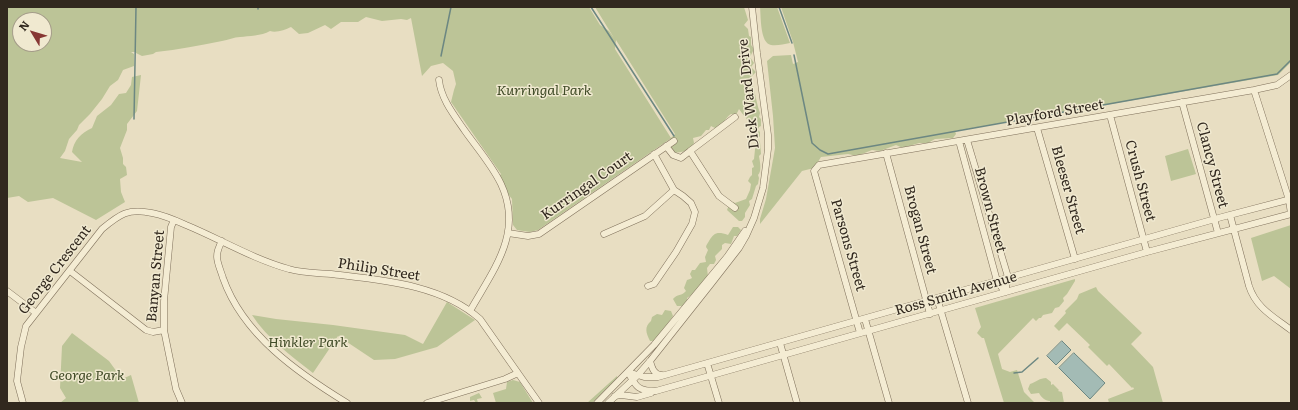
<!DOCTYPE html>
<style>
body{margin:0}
#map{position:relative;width:1298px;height:410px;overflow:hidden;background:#e8dec2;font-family:Literata,serif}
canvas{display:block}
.frame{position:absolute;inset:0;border:8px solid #31281e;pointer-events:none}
.north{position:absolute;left:12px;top:12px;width:40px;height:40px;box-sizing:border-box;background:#f0e9d0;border:1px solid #a49c89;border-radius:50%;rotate:308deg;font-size:11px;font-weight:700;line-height:16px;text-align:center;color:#31281e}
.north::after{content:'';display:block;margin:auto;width:14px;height:18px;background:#873733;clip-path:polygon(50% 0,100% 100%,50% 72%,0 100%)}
</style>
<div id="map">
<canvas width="1298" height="410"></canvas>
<div class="frame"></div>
<div class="north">N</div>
</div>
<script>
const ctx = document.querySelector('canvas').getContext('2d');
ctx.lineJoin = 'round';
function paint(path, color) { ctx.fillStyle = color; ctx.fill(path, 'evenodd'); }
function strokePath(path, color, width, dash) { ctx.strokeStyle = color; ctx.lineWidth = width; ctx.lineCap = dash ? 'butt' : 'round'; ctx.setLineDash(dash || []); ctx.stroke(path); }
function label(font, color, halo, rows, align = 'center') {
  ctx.font = font + ' Literata,serif'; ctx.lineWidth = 3; ctx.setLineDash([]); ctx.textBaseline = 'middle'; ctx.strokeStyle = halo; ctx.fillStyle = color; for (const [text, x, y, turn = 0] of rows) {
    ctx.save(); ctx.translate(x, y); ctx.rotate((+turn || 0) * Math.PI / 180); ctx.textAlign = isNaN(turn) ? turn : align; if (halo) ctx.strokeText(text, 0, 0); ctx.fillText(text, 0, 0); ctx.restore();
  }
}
paint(new Path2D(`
 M 7,7 L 589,7 L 600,25 L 609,31 L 614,38 L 595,7 L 744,7 L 748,20 L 744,25 L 748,29 L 749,36 L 751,37 L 751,45 L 754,49 L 750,57 L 754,63 L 751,67 L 756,72 L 751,77 L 758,107 L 760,113 L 759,117 L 761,119 L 761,126 L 759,127 L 758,130 L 760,132 L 760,136 L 758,139 L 760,142 L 761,154 L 759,156 C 760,162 762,171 758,175 L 759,178 L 758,184 L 756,186 L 752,199 L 749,201 L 750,205 L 745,213 L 745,217 L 742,221 L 739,221 L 727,210 L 729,205 L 733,202 L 735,203 L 746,199 L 750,190 L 751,184 L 748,181 L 750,177 L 752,175 L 752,168 L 754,167 L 752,161 L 754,159 L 756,140 L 755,133 C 751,130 752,126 749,122 C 747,119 741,112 739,109 L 736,115 L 731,114 C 726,117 723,125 717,129 L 711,126 L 709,130 L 706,130 L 701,136 L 693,138 L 694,143 L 690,150 L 681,152 L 673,153 L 668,145 L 670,139 L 538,230 L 530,232 L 517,230 L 513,225 L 512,199 L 504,189 L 499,176 L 501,174 L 451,102 L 454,90 L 456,84 L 453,71 L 443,63 L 431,66 L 422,76 L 411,18 L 407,20 L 401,19 L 382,21 L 366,17 L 358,22 L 341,22 L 331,29 L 325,25 L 308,33 L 299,34 L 291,27 C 285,30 276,33 270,31 C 261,36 249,36 240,37 C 234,37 228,40 222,41 C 200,45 178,50 156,52 L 153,54 L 142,56 L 136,53 L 136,52 L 131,52 L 134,54 L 134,66 L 123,70 L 118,80 L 110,86 L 102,99 L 90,114 L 79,125 L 77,130 L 69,139 L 65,151 L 60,158 L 82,162 L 72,152 C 74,140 81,133 92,128 L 97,116 L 111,105 L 119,94 L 126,93 L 131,85 L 132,77 L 141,75 L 137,111 L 127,124 L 127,130 L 120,148 L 123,158 L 123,164 L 126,167 L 127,175 L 120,179 L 121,192 L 125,202 L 96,220 L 53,198 L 28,202 L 19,196 L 7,198 ZM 20,20 L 44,20 L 44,44 L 20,44 ZM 616,40 L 675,134 L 671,138 L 615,49 Z
 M 760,7 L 777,7 L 790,43 C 784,44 777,46 771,45 C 760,43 761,17 760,7 Z
 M 781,7 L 1291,7 L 1291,62 L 1278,75 L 955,131 L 956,134 L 953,138 L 935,139 L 928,143 L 919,143 L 903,148 L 896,145 L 880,151 L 872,150 L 857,156 L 848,154 L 821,157 L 814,168 L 802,171 L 760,224 L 760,219 L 766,199 L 775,148 L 773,116 L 767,61 L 773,56 L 791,55 L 793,64 L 798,62 L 793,42 Z
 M 1188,149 L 1196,174 L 1171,181 L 1165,156 Z
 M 1291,225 L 1291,289 L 1274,276 L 1262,281 L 1251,238 Z
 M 733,227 L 738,227 L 741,230 L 737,236 L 734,236 L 731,244 L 725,243 L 722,245 L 722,249 L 715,256 L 716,260 L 714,264 L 710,264 L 707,268 L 708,277 L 694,293 L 687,298 L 687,302 L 683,306 L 677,306 L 673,299 C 677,294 682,296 686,291 L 684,288 L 687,280 L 690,279 L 692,278 L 690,274 L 692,270 L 695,270 L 700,263 L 706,262 L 705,257 L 708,250 L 706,247 C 706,245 708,243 709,241 C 714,233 717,231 728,235 Z
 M 1075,279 L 1075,281 L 1067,294 L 1063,298 L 1064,301 L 1059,307 L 1055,308 L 1052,313 L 1043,315 L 1041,318 L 1039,318 L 1036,321 L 1033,318 L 998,354 L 1002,369 L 1010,372 L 1017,370 L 1024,392 L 1035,403 L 1004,403 L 984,338 L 982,338 L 977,333 L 981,327 L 975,308 Z
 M 1096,287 L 1098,291 L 1142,333 L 1131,344 L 1153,367 L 1163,403 L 1109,403 L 1108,399 L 1134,389 L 1133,387 L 1132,388 L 1109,364 L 1107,366 L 1088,347 L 1090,345 L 1067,323 L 1059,331 L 1054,326 L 1066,313 L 1065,311 L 1077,299 L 1079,294 Z
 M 447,302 L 475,320 L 437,347 L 395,359 L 374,360 L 338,336 L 313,373 C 291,356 267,338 252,315 L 276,319 L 333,325 L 405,335 L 423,344 Z
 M 665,310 L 671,311 L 673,316 L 656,341 L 650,341 C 646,333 644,327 651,321 L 652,317 L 657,314 L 662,315 Z
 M 72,333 L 109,361 L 122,379 L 131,375 L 139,403 L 60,403 L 66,398 L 60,388 L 62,346 Z
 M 617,376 L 617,378 L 592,403 L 587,403 Z
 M 1046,378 L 1051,382 L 1051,385 L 1053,384 L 1059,390 L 1058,391 L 1062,392 L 1064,403 L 1050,403 L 1050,401 C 1045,401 1041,397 1039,393 L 1031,394 L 1028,389 L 1030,384 C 1036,382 1040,378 1046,378 Z
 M 513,380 L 520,382 L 533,403 L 496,403 L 493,393 L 506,389 L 507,382 Z
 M 479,393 L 482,398 L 477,399 L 478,403 L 476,403 L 474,400 L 470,401 L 470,397 Z`), '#bcc497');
const water = new Path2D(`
 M 1062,341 L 1071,350 L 1056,365 L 1047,356 Z
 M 1074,353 L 1105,383 L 1090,399 L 1059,368 Z`);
paint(water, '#a3bbb5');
strokePath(water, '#6c8782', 1);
strokePath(new Path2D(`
 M 258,7 L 258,9
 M 591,7 L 674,136
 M 779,7 L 792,43
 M 794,55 L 812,143 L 820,150 L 828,154 L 1277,74 L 1291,60
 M 441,56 L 451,7
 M 134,119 L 136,7
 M 1014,373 L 1022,372 L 1038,358`), '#6c8782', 1.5);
const minor = new Path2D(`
 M 439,80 C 441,99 454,115 465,131 C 477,148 492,165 501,184 C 524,233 493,270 470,311
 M 1254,90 L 1289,200 L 1291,214
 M 1182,102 L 1218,233
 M 1110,115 L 1147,252
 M 1037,128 L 1075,259
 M 967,140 L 1008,277 L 1005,292
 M 959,141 L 997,281 L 1005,292
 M 666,146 L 673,155 L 681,158 L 690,151
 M 886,153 L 930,314
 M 735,208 L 719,196 L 690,151 L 735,117
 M 1230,215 L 1249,286 C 1256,308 1274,317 1291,330
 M 174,220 L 171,227 L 164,301 L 164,330 L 176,389 L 182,403
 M 508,233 L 528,236 L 539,234 L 674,141
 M 604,234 L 645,216 L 674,190
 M 222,241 C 213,257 218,262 223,278 C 243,335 298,373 347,403
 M 70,271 L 146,330 L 153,332 L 164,330
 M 648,286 L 654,284 L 676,252 L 692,224 L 695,212 L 691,203 L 683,196 L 674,190 L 654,154
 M 7,291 L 36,313
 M 937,298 L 968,403
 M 865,319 L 889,403
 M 860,333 L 814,171 L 819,165 L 1254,90 L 1277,85 L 1291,75
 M 780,343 L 797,403
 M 650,361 C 652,368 654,375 662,375
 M 707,363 L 719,403
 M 628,372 C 636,387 638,391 656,391 L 1147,252 L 1291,214
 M 628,372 L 644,377 L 658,377 L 1222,217 L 1291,199
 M 615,396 L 621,395 L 637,397 L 651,393
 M 23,403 L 17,381 L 21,347 L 26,326 L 102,229 C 120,214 128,208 152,213 C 163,215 175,220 186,225 C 220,239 253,259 289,269 C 302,273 318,273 331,274 C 381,280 441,284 480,319 L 539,403
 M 427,403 L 505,379 L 518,373
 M 597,403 L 654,345 L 727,257 L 745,231
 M 608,403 L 637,376 L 650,361 L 711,284 L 739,248 L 746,236 L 754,218 L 763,188 L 768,149 L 768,135 L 757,53 L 752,7`);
strokePath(minor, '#7f705b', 7);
strokePath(minor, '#f4ecd3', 6);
label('italic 14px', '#404b27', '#f0e9d0', [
 ["Kurringal Park",544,91],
 ["Hinkler Park",308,343],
 ["George Park",87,376]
]);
label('14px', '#31281e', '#f0e9d0', [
 ["Dick Ward Drive",749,94,-96],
 ["Playford Street",1055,113,-10],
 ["Clancy Street",1212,165,75],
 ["Crush Street",1140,181,75],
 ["Kurringal Court",587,186,-35],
 ["Bleeser Street",1068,190,74],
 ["Brown Street",990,210,75],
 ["Brogan Street",920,230,75],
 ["Parsons Street",848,245,74],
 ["George Crescent",55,270,-52],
 ["Philip Street",379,270,9],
 ["Banyan Street",156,276,-85],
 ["Ross Smith Avenue",956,294,-16]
]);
</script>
